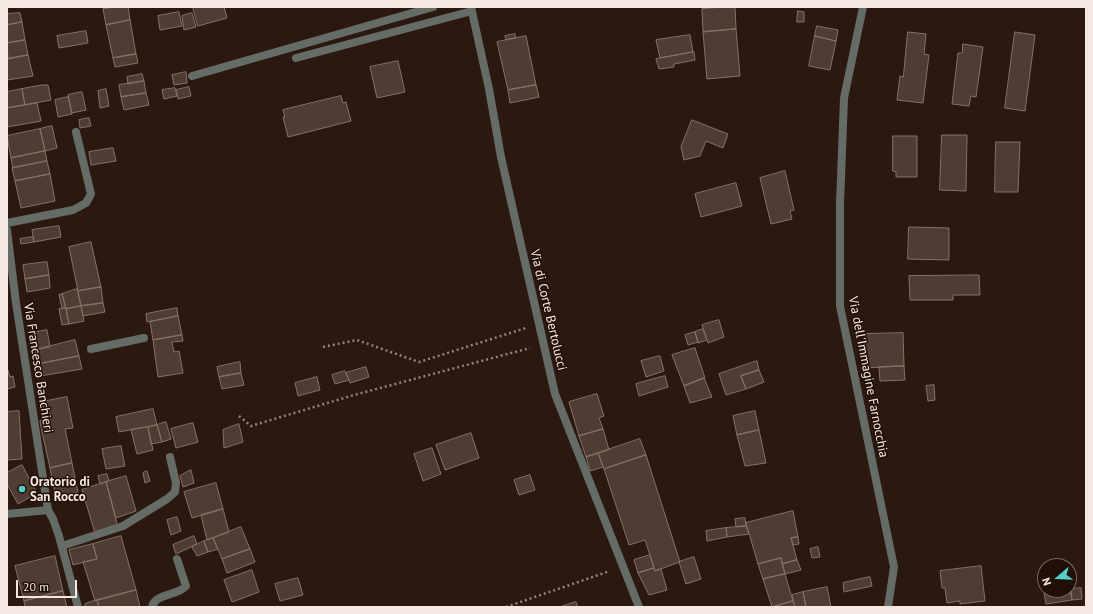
<!DOCTYPE html>
<style>
body{margin:0}
#map{position:relative;width:1093px;height:614px;overflow:hidden;background:#2b1911;font-family:"PT Sans",sans-serif}
canvas{display:block}
.frame{position:absolute;inset:0;border:8px solid #f5e8e3;pointer-events:none}
.north{position:absolute;left:1037px;top:558px;width:40px;height:40px;box-sizing:border-box;background:#211008;border:1px solid #766660;border-radius:50%;rotate:251deg;font-size:11px;font-weight:700;line-height:16px;text-align:center;color:#f5e8e3}
.north::after{content:'';display:block;margin:auto;width:14px;height:18px;background:#55cec5;clip-path:polygon(50% 0,100% 100%,50% 72%,0 100%)}
.scale{position:absolute;left:16px;top:580px;width:61px;height:18px;box-sizing:border-box;border:2px solid #f5e8e3;border-top:0;padding-left:5px;font-size:12px;line-height:14px;white-space:nowrap;color:#f5e8e3;-webkit-text-stroke:3px #211008;paint-order:stroke}
</style>
<div id="map">
<canvas width="1093" height="614"></canvas>
<div class="frame"></div>
<div class="north">N</div>
<div class="scale">20 m</div>
</div>
<script>
const ctx = document.querySelector('canvas').getContext('2d');
ctx.lineJoin = 'round';
function paint(path, color) { ctx.fillStyle = color; ctx.fill(path, 'evenodd'); }
function strokePath(path, color, width, dash) { ctx.strokeStyle = color; ctx.lineWidth = width; ctx.lineCap = dash ? 'butt' : 'round'; ctx.setLineDash(dash || []); ctx.stroke(path); }
function label(font, color, halo, rows, align = 'center') {
  ctx.font = font + ' "PT Sans",sans-serif'; ctx.lineWidth = 3; ctx.setLineDash([]); ctx.textBaseline = 'middle'; ctx.strokeStyle = halo; ctx.fillStyle = color; for (const [text, x, y, turn = 0] of rows) {
    ctx.save(); ctx.translate(x, y); ctx.rotate((+turn || 0) * Math.PI / 180); ctx.textAlign = isNaN(turn) ? turn : align; if (halo) ctx.strokeText(text, 0, 0); ctx.fillText(text, 0, 0); ctx.restore();
  }
}
const building = new Path2D(`
 M 118,7 L 128,7 L 130,20 L 106,25 L 103,9 Z
 M 193,7 L 224,7 L 227,18 L 198,26 Z
 M 735,7 L 736,29 L 703,32 L 702,9 Z
 M 798,11 L 804,12 L 804,22 L 797,22 Z
 M 179,12 L 182,26 L 160,30 L 158,16 Z
 M 20,13 L 22,22 L 7,25 L 7,14 Z
 M 192,13 L 196,27 L 184,30 L 182,16 Z
 M 130,20 L 136,54 L 113,58 L 106,25 Z
 M 22,22 L 25,40 L 7,43 L 7,25 Z
 M 817,26 L 838,30 L 836,41 L 815,36 Z
 M 736,29 L 740,76 L 707,79 L 703,32 Z
 M 86,31 L 88,43 L 59,48 L 57,36 Z
 M 908,32 L 926,34 L 924,54 L 929,55 L 923,103 L 897,100 L 900,76 L 903,77 Z
 M 1015,32 L 1035,35 L 1025,111 L 1005,108 Z
 M 515,34 L 516,38 L 506,40 L 505,36 Z
 M 690,35 L 693,52 L 660,58 L 656,40 Z
 M 526,36 L 536,85 L 508,90 L 497,42 Z
 M 815,36 L 836,41 L 830,70 L 809,66 Z
 M 25,40 L 28,55 L 8,59 L 7,43 Z
 M 963,44 L 983,47 L 976,97 L 971,96 L 969,106 L 952,104 L 958,53 L 962,53 Z
 M 694,52 L 695,60 L 674,64 L 674,67 L 659,69 L 656,59 Z
 M 136,54 L 138,63 L 115,67 L 113,58 Z
 M 28,55 L 33,76 L 7,80 L 7,59 Z
 M 398,61 L 405,92 L 377,98 L 370,67 Z
 M 186,72 L 187,83 L 174,85 L 172,75 Z
 M 142,74 L 144,81 L 128,84 L 127,77 Z
 M 144,81 L 146,93 L 121,97 L 119,85 Z
 M 42,85 L 48,85 L 51,100 L 25,105 L 22,89 Z
 M 536,85 L 539,97 L 510,103 L 508,90 Z
 M 189,87 L 191,96 L 178,99 L 176,90 Z
 M 175,88 L 177,96 L 164,99 L 162,90 Z
 M 22,89 L 25,105 L 7,108 L 7,92 Z
 M 106,89 L 109,106 L 100,108 L 98,91 Z
 M 82,92 L 86,110 L 72,113 L 68,95 Z
 M 146,93 L 149,105 L 124,110 L 121,97 Z
 M 341,96 L 343,103 L 346,102 L 351,121 L 288,137 L 283,117 L 285,117 L 283,110 Z
 M 68,97 L 72,114 L 58,117 L 55,100 Z
 M 37,103 L 41,121 L 7,127 L 7,108 Z
 M 89,118 L 91,126 L 80,128 L 79,120 Z
 M 692,120 L 728,134 L 723,148 L 706,141 L 700,156 L 684,160 L 681,147 Z
 M 52,126 L 57,148 L 45,151 L 40,129 Z
 M 40,129 L 45,151 L 11,158 L 7,136 Z
 M 942,135 L 967,135 L 966,191 L 940,190 Z
 M 893,136 L 917,136 L 917,177 L 896,177 L 896,172 L 893,171 Z
 M 996,142 L 1020,142 L 1018,192 L 995,192 Z
 M 113,148 L 116,161 L 91,165 L 89,152 Z
 M 45,151 L 47,161 L 13,168 L 11,158 Z
 M 47,161 L 50,174 L 15,181 L 12,168 Z
 M 785,171 L 794,210 L 790,211 L 792,219 L 771,224 L 760,178 Z
 M 50,174 L 55,201 L 21,208 L 15,181 Z
 M 736,183 L 742,206 L 701,217 L 695,194 Z
 M 59,226 L 61,237 L 34,242 L 32,230 Z
 M 909,227 L 949,228 L 949,260 L 908,259 Z
 M 33,237 L 34,242 L 21,244 L 20,239 Z
 M 91,242 L 101,287 L 78,291 L 69,247 Z
 M 47,262 L 49,275 L 25,279 L 23,265 Z
 M 49,275 L 50,288 L 27,292 L 25,279 Z
 M 976,275 L 979,275 L 980,295 L 953,295 L 953,300 L 910,300 L 909,276 Z
 M 101,287 L 103,303 L 81,306 L 78,291 Z
 M 77,289 L 81,306 L 66,309 L 62,294 Z
 M 62,294 L 66,308 L 62,308 L 59,295 Z
 M 103,303 L 105,312 L 83,316 L 81,306 Z
 M 81,306 L 84,321 L 69,324 L 66,309 Z
 M 66,308 L 69,324 L 62,325 L 59,309 Z
 M 177,308 L 178,316 L 147,322 L 146,314 Z
 M 178,316 L 182,335 L 153,340 L 150,322 Z
 M 719,320 L 724,337 L 708,343 L 702,325 Z
 M 703,329 L 707,340 L 698,343 L 695,332 Z
 M 47,330 L 50,347 L 35,350 L 32,333 Z
 M 695,332 L 698,342 L 688,345 L 685,335 Z
 M 903,333 L 904,366 L 865,368 L 864,334 Z
 M 182,335 L 183,341 L 172,342 L 174,352 L 179,351 L 183,373 L 158,377 L 153,340 Z
 M 75,340 L 79,356 L 38,364 L 35,350 Z
 M 695,348 L 705,378 L 684,386 L 672,355 Z
 M 79,356 L 82,369 L 40,376 L 38,364 Z
 M 660,356 L 664,371 L 646,377 L 641,361 Z
 M 757,361 L 759,370 L 741,376 L 746,389 L 726,395 L 719,374 Z
 M 240,362 L 241,373 L 219,377 L 217,367 Z
 M 904,366 L 905,380 L 880,381 L 879,367 Z
 M 7,367 L 10,377 L 13,376 L 15,387 L 7,389 Z
 M 366,367 L 369,377 L 350,383 L 346,373 Z
 M 759,370 L 764,382 L 746,389 L 741,376 Z
 M 345,371 L 349,380 L 335,384 L 332,375 Z
 M 241,373 L 244,385 L 222,389 L 219,377 Z
 M 665,376 L 668,387 L 639,396 L 636,384 Z
 M 317,377 L 320,390 L 298,396 L 295,383 Z
 M 704,378 L 712,397 L 690,403 L 684,386 Z
 M 934,385 L 935,400 L 928,401 L 926,386 Z
 M 597,394 L 604,416 L 599,418 L 603,429 L 579,436 L 569,402 Z
 M 67,397 L 73,428 L 65,429 L 72,463 L 50,468 L 42,432 L 47,431 L 42,402 Z
 M 153,409 L 157,425 L 119,432 L 116,417 Z
 M 19,411 L 22,459 L 7,460 L 7,412 Z
 M 755,411 L 759,430 L 737,435 L 733,416 Z
 M 45,420 L 47,431 L 42,432 L 40,421 Z
 M 166,422 L 171,439 L 162,442 L 157,425 Z
 M 193,423 L 198,442 L 176,448 L 171,429 Z
 M 239,424 L 243,442 L 224,448 L 223,430 Z
 M 157,425 L 162,442 L 151,444 L 148,427 Z
 M 148,427 L 153,450 L 137,454 L 131,430 Z
 M 603,429 L 609,450 L 586,457 L 579,436 Z
 M 759,430 L 766,463 L 745,466 L 737,435 Z
 M 471,433 L 479,458 L 445,470 L 436,445 Z
 M 640,439 L 646,455 L 604,469 L 598,453 Z
 M 121,446 L 125,466 L 106,469 L 102,449 Z
 M 432,448 L 441,474 L 423,481 L 414,454 Z
 M 598,453 L 603,467 L 590,471 L 586,457 Z
 M 646,455 L 680,562 L 655,571 L 645,540 L 629,545 L 604,469 Z
 M 72,463 L 75,478 L 53,483 L 50,468 Z
 M 22,465 L 37,493 L 18,504 L 7,484 L 7,473 Z
 M 191,470 L 194,483 L 183,487 L 180,476 Z
 M 147,471 L 150,481 L 145,483 L 143,473 Z
 M 107,474 L 109,481 L 100,484 L 98,476 Z
 M 530,475 L 535,490 L 519,495 L 514,480 Z
 M 126,476 L 136,511 L 116,518 L 106,482 Z
 M 75,478 L 78,492 L 56,499 L 53,483 Z
 M 106,482 L 118,527 L 95,533 L 82,490 Z
 M 216,483 L 223,509 L 192,518 L 184,492 Z
 M 223,509 L 229,532 L 207,540 L 201,515 Z
 M 793,511 L 798,537 L 791,538 L 797,560 L 782,564 L 781,558 L 758,564 L 746,523 Z
 M 177,517 L 181,531 L 171,535 L 167,520 Z
 M 745,518 L 746,526 L 736,527 L 735,519 Z
 M 746,526 L 749,534 L 727,537 L 726,528 Z
 M 241,527 L 250,549 L 222,559 L 213,538 Z
 M 726,528 L 727,537 L 707,541 L 706,531 Z
 M 121,536 L 136,590 L 95,601 L 83,562 L 97,559 L 93,544 Z
 M 194,536 L 197,544 L 176,554 L 173,545 Z
 M 798,537 L 799,544 L 793,545 L 791,538 Z
 M 213,538 L 218,549 L 208,552 L 204,541 Z
 M 204,541 L 208,552 L 197,556 L 192,547 Z
 M 93,544 L 97,559 L 73,565 L 69,550 Z
 M 818,547 L 820,557 L 812,558 L 810,549 Z
 M 250,549 L 255,562 L 227,573 L 222,559 Z
 M 650,555 L 654,568 L 638,573 L 634,560 Z
 M 55,556 L 63,591 L 24,601 L 15,566 Z
 M 694,557 L 701,579 L 686,584 L 679,562 Z
 M 781,558 L 785,574 L 763,579 L 758,564 Z
 M 797,560 L 801,570 L 785,574 L 782,564 Z
 M 981,566 L 985,601 L 960,604 L 960,601 L 947,603 L 945,588 L 942,588 L 940,571 Z
 M 654,568 L 655,571 L 661,569 L 667,590 L 649,595 L 638,573 Z
 M 252,570 L 259,592 L 232,602 L 224,580 Z
 M 1069,571 L 1073,571 L 1075,582 L 1069,582 Z
 M 785,574 L 793,601 L 772,607 L 763,579 Z
 M 870,577 L 872,586 L 844,592 L 843,583 Z
 M 298,578 L 303,595 L 280,601 L 275,584 Z
 M 1069,582 L 1072,600 L 1046,604 L 1043,586 L 1045,586 L 1045,590 L 1069,590 Z
 M 827,587 L 831,607 L 806,607 L 803,592 Z
 M 1081,588 L 1082,599 L 1072,600 L 1071,589 Z
 M 136,590 L 140,607 L 99,607 L 97,600 Z
 M 63,591 L 67,607 L 25,607 L 24,601 Z
 M 803,592 L 806,607 L 795,607 L 792,595 Z
 M 97,600 L 99,607 L 85,607 L 85,604 Z
 M 793,601 L 795,607 L 772,607 Z
 M 576,602 L 578,607 L 560,607 Z`);
paint(building, '#4f3c32');
strokePath(building, '#877166', 1);
strokePath(new Path2D(`
 M 323,347 L 357,340 L 419,362 L 526,328
 M 239,416 L 251,426 L 354,395 L 530,348
 M 506,607 L 610,571`), '#93847d', 2.5, [2, 3]);
strokePath(new Path2D(`
 M 296,58 L 472,11
 M 7,223 L 73,210 L 86,203 L 91,194 L 76,132
 M 91,349 L 144,338
 M 62,546 L 123,526 L 167,499 L 175,492 L 176,483 L 170,457
 M 152,607 C 155,593 178,596 186,586 L 177,559`), '#646c65', 8);
strokePath(new Path2D(`
 M 471,7 L 489,89 L 501,157 L 555,394 L 639,607
 M 863,7 L 844,98 L 840,203 L 840,306 L 894,567 L 888,607
 M 192,76 L 433,7
 M 7,230 L 16,303 L 48,510
 M 7,514 L 48,510 L 53,519 L 59,536 L 78,607`), '#646c65', 8);
for (const [x, y, r, color] of [
 [22,489,4,"#55cec5"]
]) { const dot = new Path2D(); dot.arc(x, y, r, 0, 2 * Math.PI); ctx.fillStyle = color; ctx.fill(dot); strokePath(dot, '#211008', 1.5); }
label('13px', '#f5e8e3', '#211008', [
 ["Via di Corte Bertolucci",548,310,77],
 ["Via Francesco Banchieri",38,368,81],
 ["Via dell'Immagine Farnocchia",868,377,79]
]);
label('bold 13px', '#f5e8e3', '#211008', [
 ["Oratorio di",30,482],
 ["San Rocco",30,497]
], 'left');
</script>
